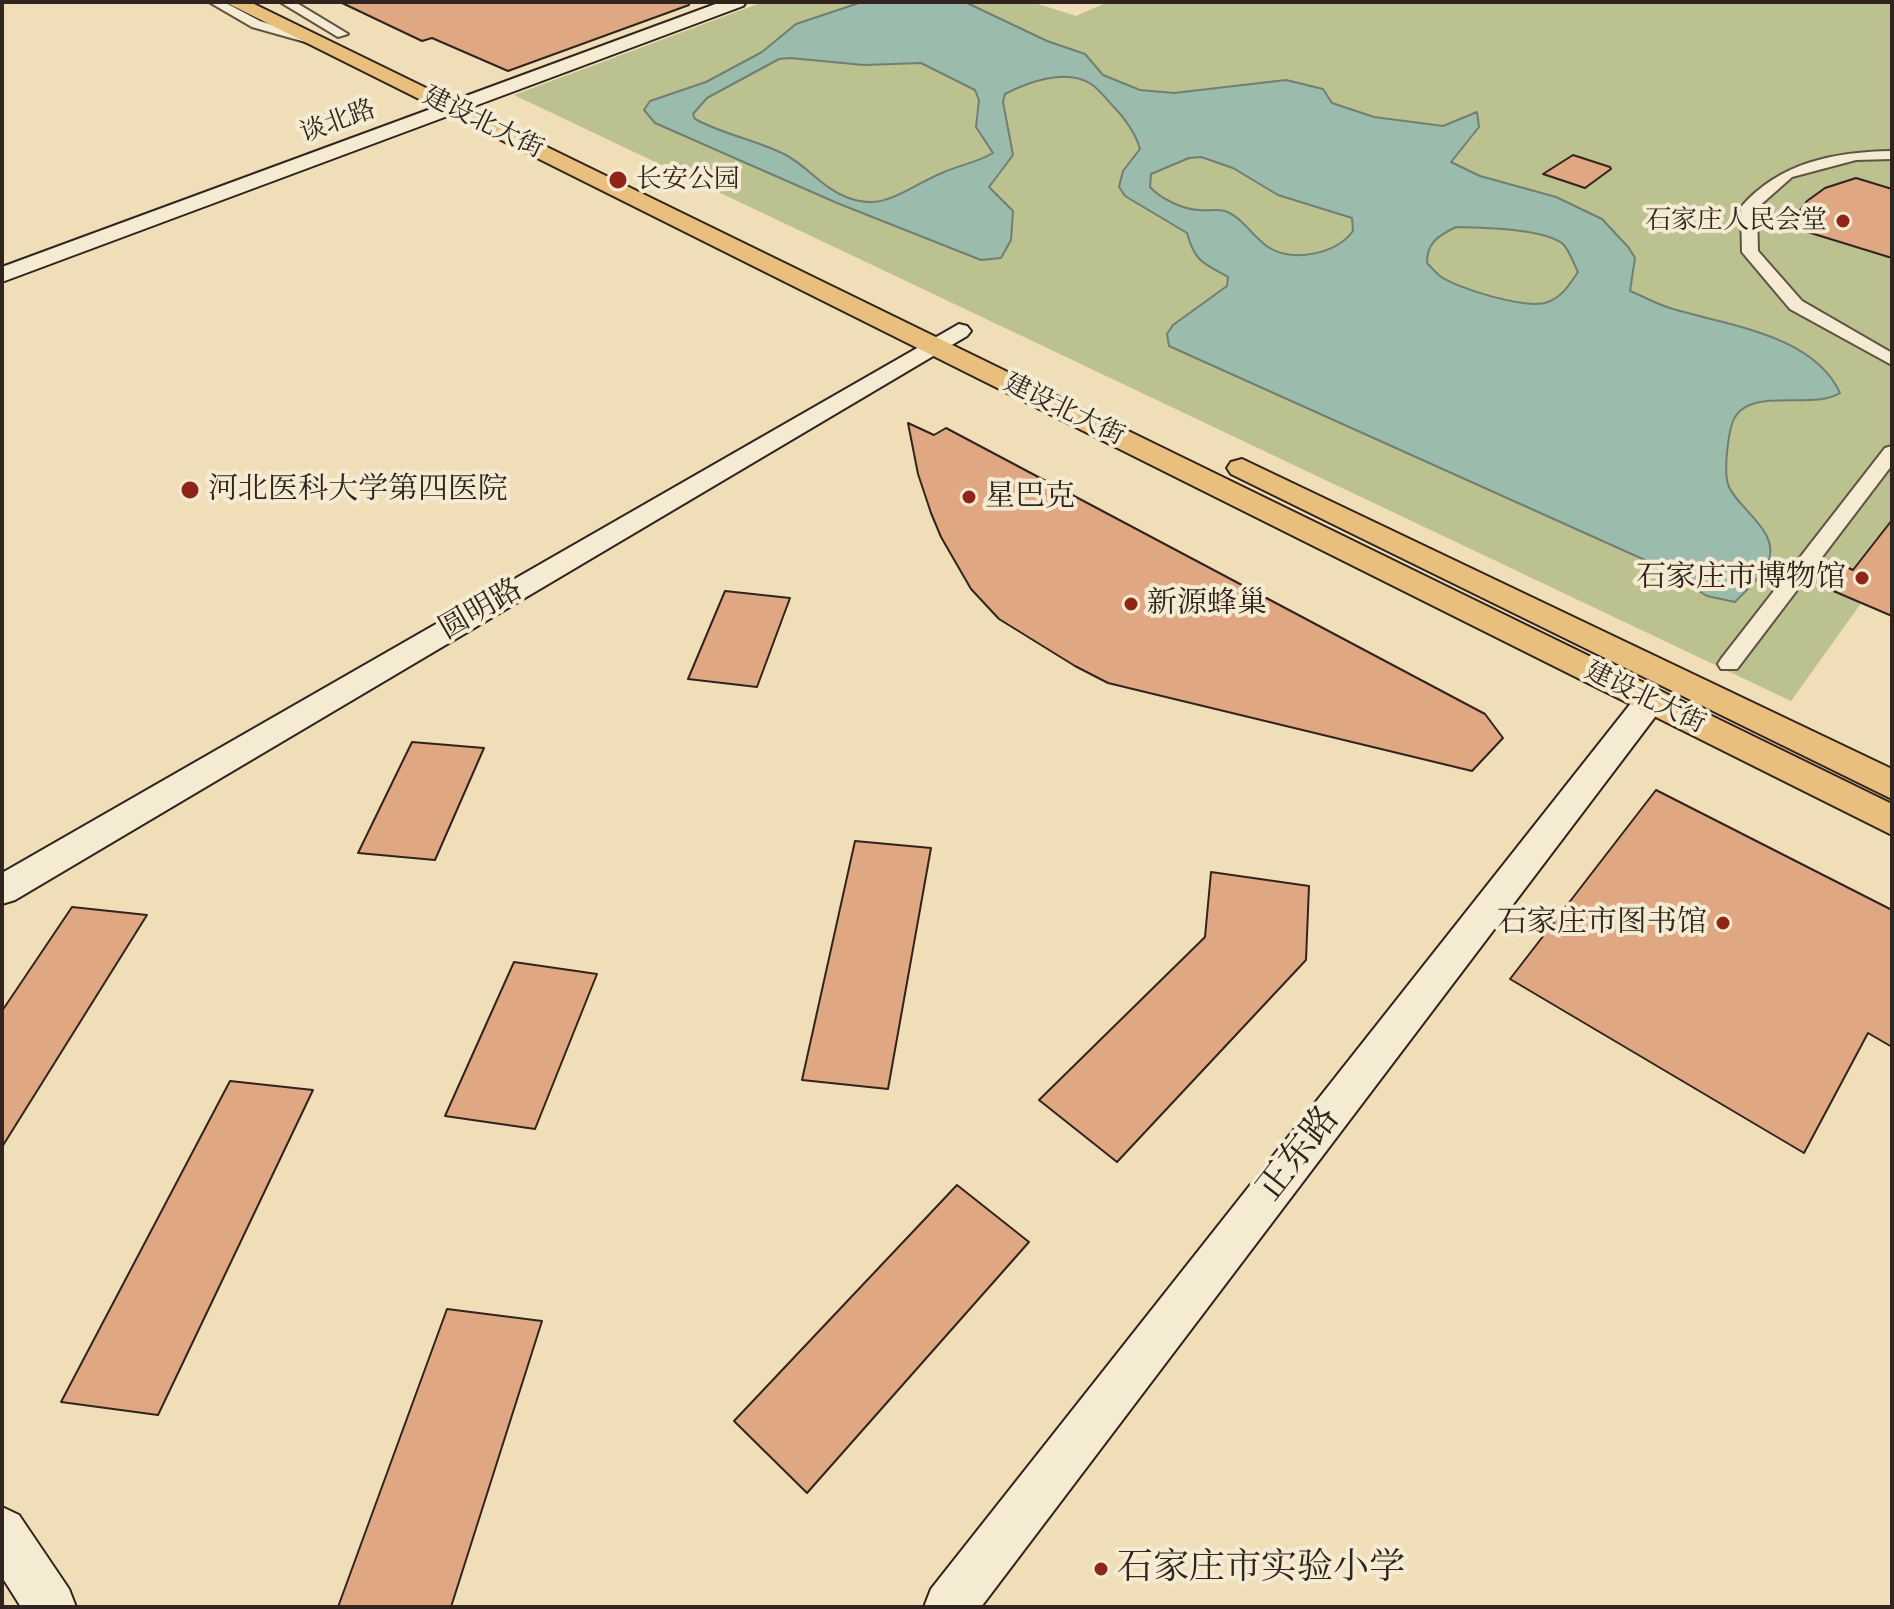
<!DOCTYPE html>
<meta charset="utf-8">
<style>
body{margin:0}
#map{position:relative;width:1894px;height:1609px;overflow:hidden;background:#f0deb9;font-family:"Old Standard TT",serif}
canvas{display:block}
.frame{position:absolute;inset:0;border:4px solid #31231d;pointer-events:none}
</style>
<div id="map">
<canvas width="1894" height="1609"></canvas>
<div class="frame"></div>
</div>
<script>
const ctx = document.querySelector('canvas').getContext('2d');
ctx.lineJoin = 'round';
function paint(path, color) { ctx.fillStyle = color; ctx.fill(path, 'evenodd'); }
function strokePath(path, color, width, dash) { ctx.strokeStyle = color; ctx.lineWidth = width; ctx.lineCap = dash ? 'butt' : 'round'; ctx.setLineDash(dash || []); ctx.stroke(path); }
function label(font, color, halo, rows, align = 'center') {
  ctx.font = font + ' "Old Standard TT","Noto Serif SC",serif'; ctx.lineWidth = 8; ctx.setLineDash([]); ctx.textBaseline = 'middle'; ctx.strokeStyle = halo; ctx.fillStyle = color; for (const [text, x, y, turn = 0] of rows) {
    ctx.save(); ctx.translate(x, y); ctx.rotate((+turn || 0) * Math.PI / 180); ctx.textAlign = isNaN(turn) ? turn : align; if (halo) ctx.strokeText(text, 0, 0); ctx.fillText(text, 0, 0); ctx.restore();
  }
}
paint(new Path2D(`
 M 763,2 L 1032,2 L 1076,16 L 1108,2 L 1892,2 L 1892,560 L 1791,701 L 514,95 Z`), '#bbc18f');
const water = new Path2D(`
 M 862,2 L 965,2 L 1047,41 L 1085,54 L 1103,75 L 1140,90 L 1174,93 L 1286,80 L 1323,89 L 1332,103 L 1374,117 L 1443,126 L 1477,112 L 1479,127 L 1451,162 L 1480,176 L 1556,197 L 1602,219 L 1629,248 L 1635,258 L 1630,291 C 1643,296 1656,304 1670,308 C 1725,325 1813,334 1840,393 C 1812,411 1748,385 1733,421 C 1728,434 1723,474 1729,487 C 1740,511 1783,533 1767,565 C 1761,578 1745,591 1735,602 L 1707,596 L 1656,565 L 1169,346 L 1167,334 L 1173,325 L 1227,286 L 1228,277 C 1203,263 1195,262 1187,233 L 1125,196 L 1119,187 L 1123,171 L 1140,149 C 1136,134 1124,117 1113,106 C 1106,99 1099,89 1091,84 C 1066,68 1028,82 1005,94 L 1003,102 L 1013,155 L 989,187 L 1013,211 L 1011,240 L 1001,258 L 981,260 L 837,203 L 655,123 L 644,110 L 650,101 L 706,82 L 762,52 L 796,24 ZM 790,58 L 864,65 L 921,63 L 975,90 L 979,100 L 976,127 L 993,153 C 976,163 959,165 942,173 C 907,187 885,213 846,197 C 823,188 808,167 786,155 C 757,140 724,135 695,119 L 693,114 L 707,98 L 779,59 ZM 1201,157 L 1233,168 L 1278,195 L 1352,218 L 1353,231 C 1336,254 1293,263 1268,247 C 1253,237 1242,217 1225,211 C 1217,209 1208,211 1200,210 C 1184,210 1161,199 1150,187 L 1151,174 L 1189,158 ZM 1456,227 C 1480,228 1544,228 1563,244 C 1569,250 1574,264 1578,272 C 1569,285 1563,296 1548,302 C 1528,310 1458,289 1440,276 C 1436,273 1431,267 1427,263 C 1427,242 1438,236 1456,227 Z`);
paint(water, '#9bbcac');
strokePath(water, '#717f73', 2);
const building = new Path2D(`
 M 340,2 L 689,2 L 689,5 L 508,71 L 432,38 L 422,41 Z
 M 1573,155 L 1610,167 L 1611,169 L 1585,188 L 1543,174 Z
 M 1856,178 L 1892,189 L 1892,258 L 1788,226 L 1807,201 L 1825,188 Z
 M 908,423 L 934,435 L 946,428 L 1485,714 L 1503,738 L 1472,771 L 1108,683 L 1075,666 L 999,619 L 971,589 L 941,537 L 931,513 L 918,474 Z
 M 1892,520 L 1892,616 L 1824,587 L 1842,565 L 1853,570 Z
 M 725,591 L 790,598 L 757,687 L 688,679 Z
 M 412,742 L 484,748 L 435,860 L 358,853 Z
 M 1656,790 L 1892,910 L 1892,1047 L 1868,1033 L 1804,1153 L 1510,979 Z
 M 855,841 L 931,848 L 888,1089 L 802,1080 Z
 M 1211,872 L 1309,886 L 1306,960 L 1117,1162 L 1039,1100 L 1205,937 Z
 M 72,907 L 147,915 L 2,1147 L 2,1011 Z
 M 514,962 L 597,974 L 535,1129 L 445,1116 Z
 M 230,1081 L 313,1090 L 158,1415 L 61,1402 Z
 M 957,1185 L 1029,1242 L 807,1493 L 734,1421 Z
 M 447,1309 L 542,1321 L 451,1607 L 338,1607 Z`);
paint(building, '#dfa782');
strokePath(building, '#31231d', 2);
const street = new Path2D(`
 M 209,2 L 224,2 L 260,21 L 322,41 L 316,45 L 252,27 Z
 M 280,2 L 295,2 L 348,34 L 338,37 Z
 M 1892,151 L 1892,159 L 1856,160 L 1792,177 L 1757,208 L 1758,251 L 1802,301 L 1892,353 L 1892,365 L 1790,309 L 1742,252 L 1741,207 C 1780,162 1835,152 1892,151 Z
 M 1892,446 L 1892,465 L 1737,669 L 1721,669 L 1718,664 L 1721,659 L 1885,448 Z`);
const secondary = new Path2D(`
 M 721,2 L 746,2 L 743,6 L 2,282 L 2,267 Z
 M 959,324 L 967,326 L 971,331 L 967,336 L 15,900 L 2,904 L 2,873 Z
 M 1650,690 L 1661,693 L 1666,701 L 1661,709 L 981,1607 L 924,1607 L 931,1589 L 1639,693 Z
 M 2,1507 L 19,1515 L 69,1589 L 76,1607 L 21,1607 L 2,1577 Z`);
const primary = new Path2D(`
 M 225,2 L 250,2 L 1892,804 L 1892,835 Z
 M 1242,459 L 1892,769 L 1892,799 L 1231,474 L 1227,468 L 1231,462 Z`);
strokePath(street, '#615244', 4);
strokePath(secondary, '#31231d', 4);
strokePath(primary, '#31231d', 4);
paint(street, '#f5ead2');
paint(secondary, '#f5ead2');
paint(primary, '#e8bf7c');
for (const [x, y, r, color] of [
 [618,180,10,"#8f2418"],
 [1843,221,8,"#8f2418"],
 [190,490,10,"#8f2418"],
 [969,497,8,"#8f2418"],
 [1862,578,8,"#8f2418"],
 [1131,604,8,"#8f2418"],
 [1723,923,8,"#8f2418"],
 [1101,1569,8,"#8f2418"]
]) { const dot = new Path2D(); dot.arc(x, y, r, 0, 2 * Math.PI); ctx.fillStyle = color; ctx.fill(dot); strokePath(dot, '#f5ead2', 3); }
label('26px', '#31231d', '#f5ead2', [
 ["谈北路",338,122,-20],
 ["建设北大街",483,123,26],
 ["建设北大街",1064,410,26],
 ["建设北大街",1645,698,26]
]);
label('26px', '#31231d', '#f5ead2', [
 ["长安公园",636,180],
 ["石家庄人民会堂",1827,221,"right"]
], 'left');
label('30px', '#31231d', '#f5ead2', [
 ["河北医科大学第四医院",208,490],
 ["星巴克",985,497],
 ["石家庄市博物馆",1846,578,"right"],
 ["新源蜂巢",1147,604],
 ["石家庄市图书馆",1707,923,"right"]
], 'left');
label('30px', '#31231d', '#f5ead2', [
 ["圆明路",481,610,-30]
]);
label('36px', '#31231d', '#f5ead2', [
 ["正东路",1299,1154,-52]
]);
label('36px', '#31231d', '#f5ead2', [
 ["石家庄市实验小学",1117,1569]
], 'left');
</script>
